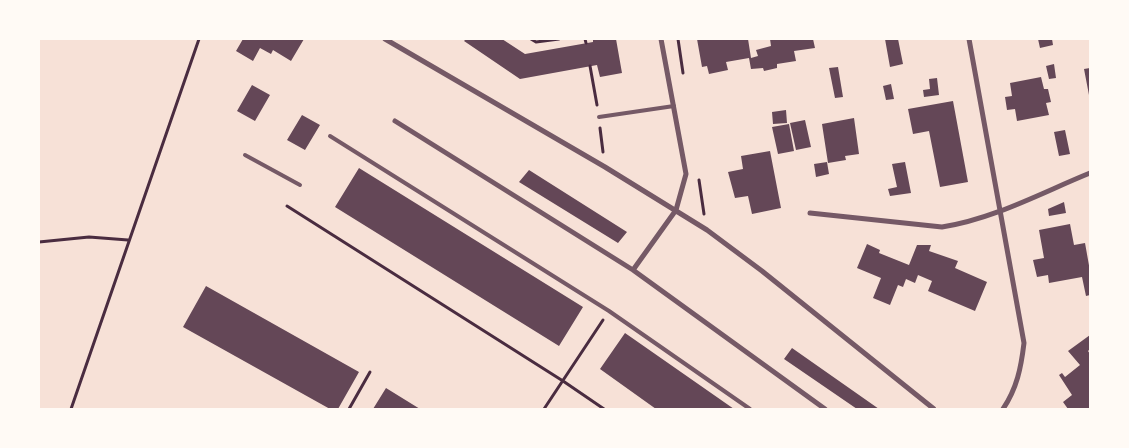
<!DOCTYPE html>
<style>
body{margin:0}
#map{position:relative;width:1129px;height:448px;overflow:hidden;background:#f7e1d7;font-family:"Open Sans",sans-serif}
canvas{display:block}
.frame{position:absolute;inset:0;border:40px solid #fffaf5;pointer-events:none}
</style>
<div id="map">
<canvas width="1129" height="448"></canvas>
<div class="frame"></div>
</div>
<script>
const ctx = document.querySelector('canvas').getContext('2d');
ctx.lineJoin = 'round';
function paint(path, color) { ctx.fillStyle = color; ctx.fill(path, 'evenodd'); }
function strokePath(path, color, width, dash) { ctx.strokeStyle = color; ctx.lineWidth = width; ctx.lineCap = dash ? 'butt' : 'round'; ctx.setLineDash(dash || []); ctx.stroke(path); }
paint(new Path2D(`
 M 243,39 L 304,39 L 291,61 L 273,50 L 271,54 L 260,48 L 253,61 L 236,51 Z
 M 466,39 L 502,39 L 525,54 L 593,42 L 593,39 L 616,39 L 622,73 L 600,77 L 597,65 L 520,79 L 464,41 Z
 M 697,39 L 748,39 L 751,58 L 758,56 L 756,50 L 771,46 L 770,39 L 813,39 L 815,48 L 794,51 L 796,61 L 777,64 L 777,68 L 764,71 L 763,68 L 751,69 L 749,58 L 726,62 L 728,70 L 709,74 L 707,66 L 702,67 Z
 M 885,39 L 898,39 L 903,64 L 890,67 Z
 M 1038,39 L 1052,39 L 1053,45 L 1040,48 Z
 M 1054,64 L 1056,78 L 1049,79 L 1046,66 Z
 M 838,67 L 843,97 L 835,98 L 829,68 Z
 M 1090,68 L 1090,95 L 1089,95 L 1084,69 Z
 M 1041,77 L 1044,89 L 1048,89 L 1051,102 L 1046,103 L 1049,115 L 1017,121 L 1015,109 L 1007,110 L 1005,97 L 1012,96 L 1010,83 Z
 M 937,78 L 939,95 L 924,97 L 923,90 L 930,89 L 929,79 Z
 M 891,84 L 894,99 L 886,100 L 883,86 Z
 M 252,85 L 270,95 L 255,121 L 237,111 Z
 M 953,101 L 968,182 L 940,187 L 929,131 L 913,134 L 908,109 Z
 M 786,110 L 787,123 L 773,124 L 772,112 Z
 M 302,115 L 320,125 L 305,150 L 287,140 Z
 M 854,118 L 859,154 L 845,156 L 846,160 L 828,163 L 822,124 Z
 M 805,120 L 811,147 L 796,150 L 790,123 Z
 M 789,124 L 794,151 L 778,154 L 772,127 Z
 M 1065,130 L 1070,154 L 1059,156 L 1054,132 Z
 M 770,151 L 781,208 L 752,214 L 748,196 L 735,198 L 728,172 L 743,169 L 741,156 Z
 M 827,162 L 829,174 L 816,177 L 814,164 Z
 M 905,162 L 911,193 L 890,196 L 888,189 L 897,187 L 892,164 Z
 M 359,168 L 583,307 L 559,346 L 335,207 Z
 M 529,170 L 627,232 L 618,243 L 519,182 Z
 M 1064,202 L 1066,213 L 1049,216 L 1048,209 Z
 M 1070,224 L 1074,245 L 1085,243 L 1090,271 L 1090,295 L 1086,296 L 1082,277 L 1049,283 L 1048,275 L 1037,277 L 1033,260 L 1044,258 L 1039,230 Z
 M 867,244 L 880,250 L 879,253 L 909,265 L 917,245 L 931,245 L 929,251 L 958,261 L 955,268 L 987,282 L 975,311 L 928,291 L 932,281 L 918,275 L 915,283 L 906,279 L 903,287 L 898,285 L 890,305 L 873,298 L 881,278 L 857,268 Z
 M 206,286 L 359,372 L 338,409 L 330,409 L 183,327 Z
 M 625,333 L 734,409 L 656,409 L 600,369 Z
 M 1090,335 L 1090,349 L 1088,351 L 1090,354 L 1090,409 L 1068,409 L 1063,402 L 1072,395 L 1059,375 L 1062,373 L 1065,377 L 1080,365 L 1068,351 Z
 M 792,348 L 879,409 L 857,409 L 784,359 Z
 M 386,388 L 420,409 L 373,409 Z`), '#644757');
strokePath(new Path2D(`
 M 531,39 L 536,42 L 559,39
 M 585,39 L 586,43
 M 678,39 L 683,73
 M 590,66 L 597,105
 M 600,128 L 603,152
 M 699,180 L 704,214
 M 287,206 L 563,381 L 604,409
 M 39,242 L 89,237 L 128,240
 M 71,409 L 199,39
 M 349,409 L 370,372
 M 544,409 L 603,320`), '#4a2c40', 3);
strokePath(new Path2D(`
 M 599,117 L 674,106
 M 330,136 L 609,311 L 750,409
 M 245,155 L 300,185`), '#755966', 4);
strokePath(new Path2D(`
 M 385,39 L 605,167 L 707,230 L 762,271 L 934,409
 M 969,39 L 1024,343 C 1021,368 1017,388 1003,409
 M 395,121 L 633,270 L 825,409
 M 810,213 L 942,227 C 994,219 1043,192 1090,173
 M 633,270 L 676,210 L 686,174 L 661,39`), '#755966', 5);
</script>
